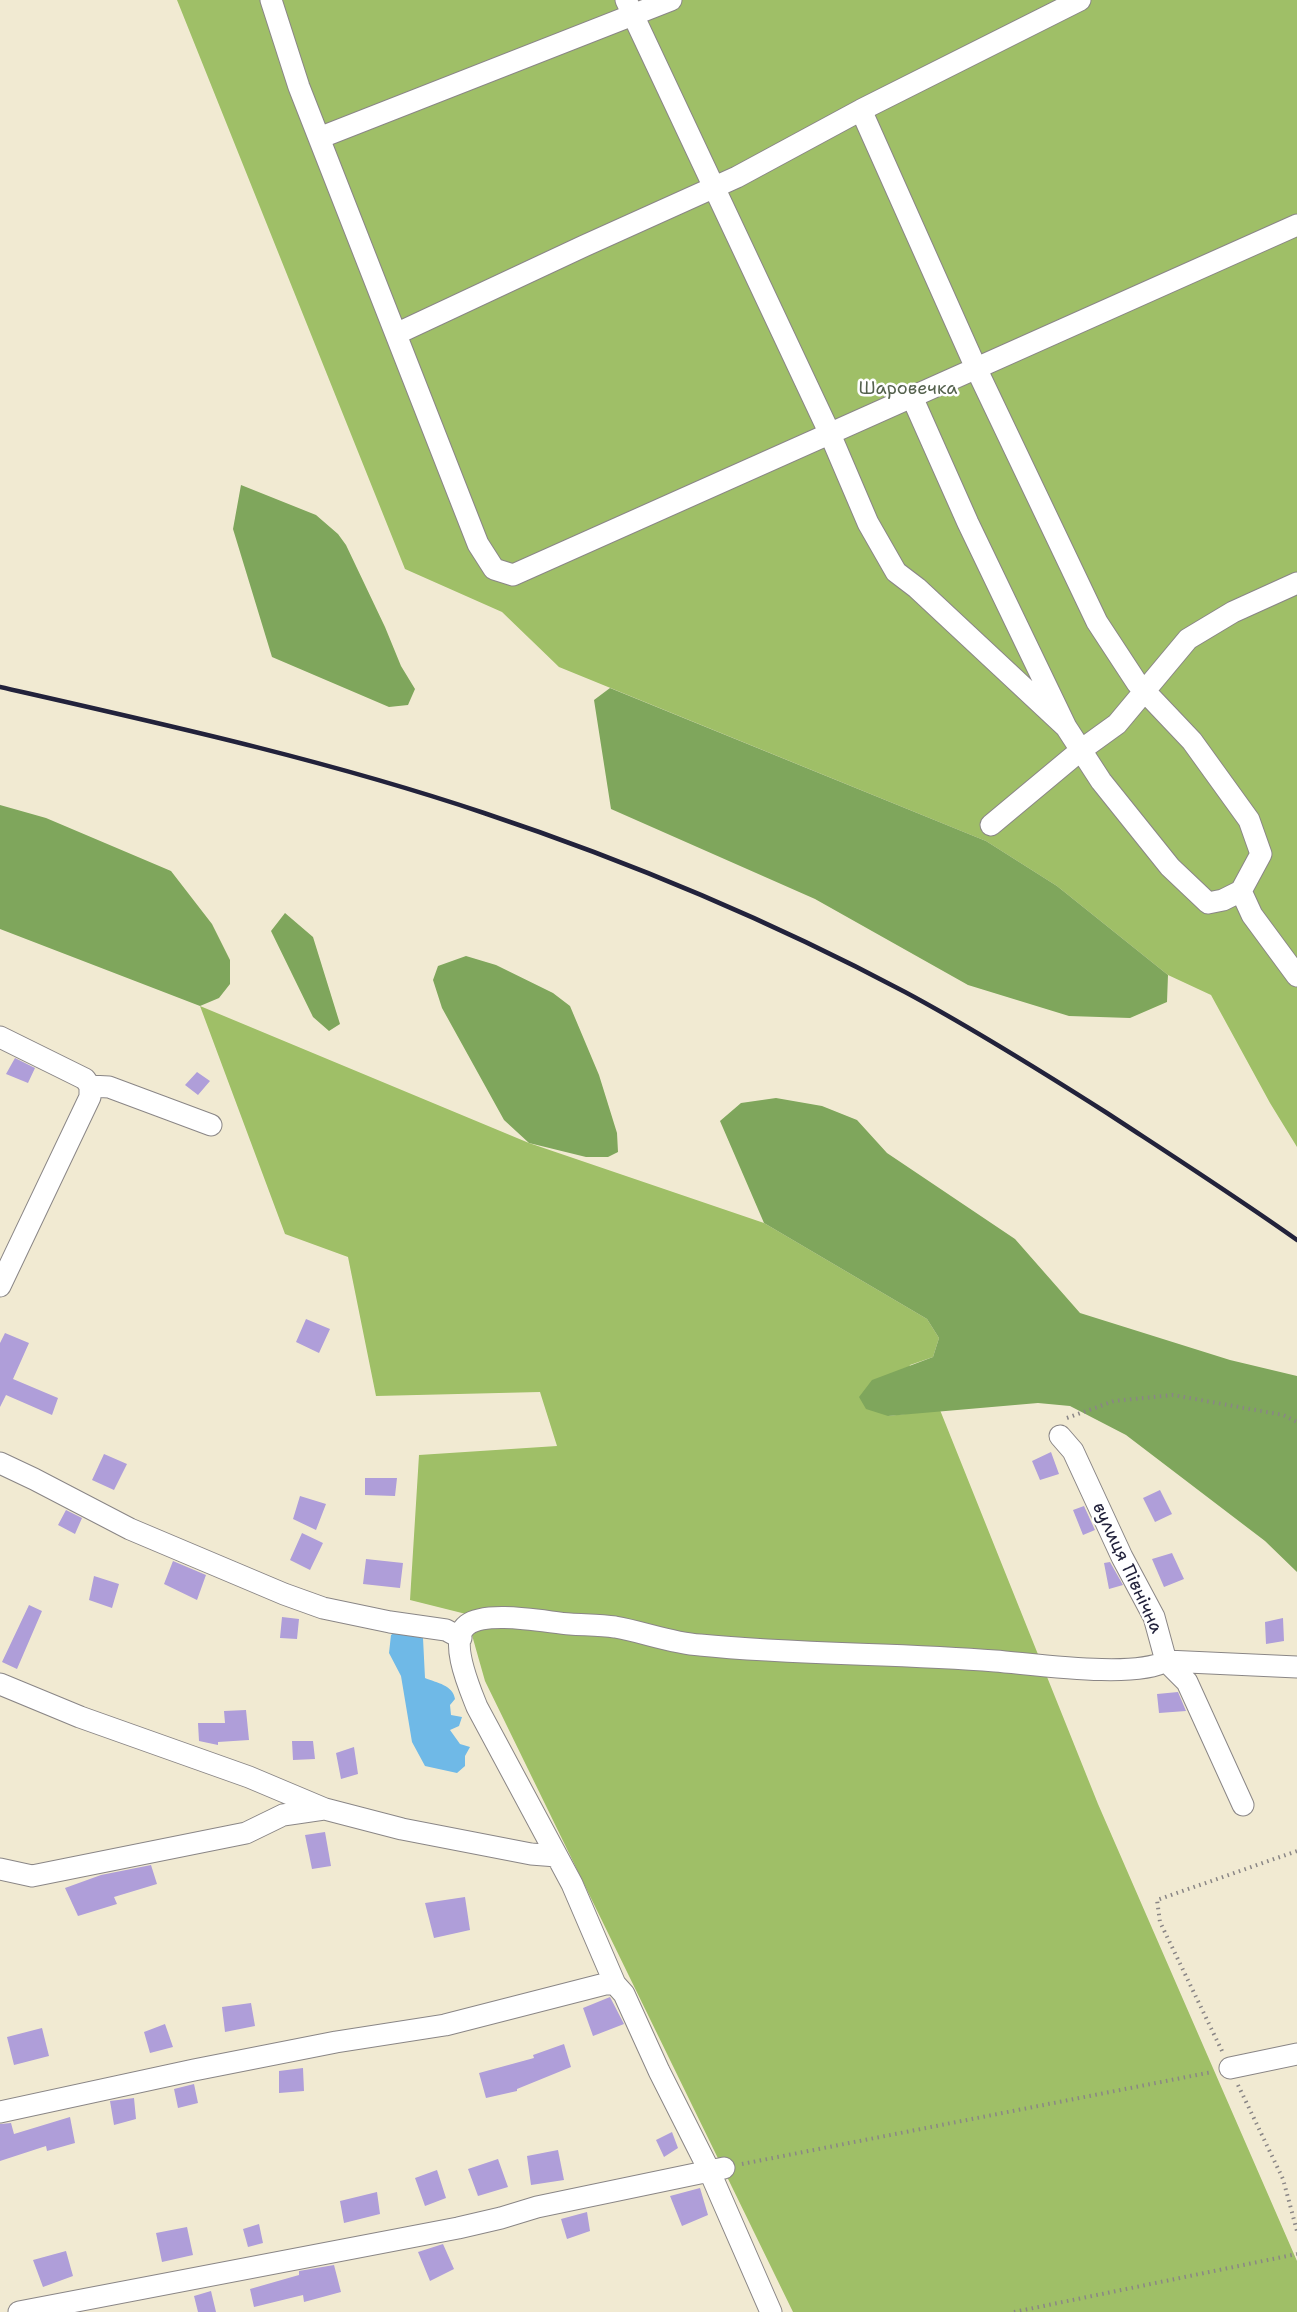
<!DOCTYPE html>
<meta charset="utf-8">
<style>
body{margin:0}
canvas{display:block;background:#f1ead2}
</style>
<canvas width="1297" height="2312"></canvas>
<script>
const ctx = document.querySelector('canvas').getContext('2d');
ctx.lineJoin = 'round';
function paint(path, color) { ctx.fillStyle = color; ctx.fill(path, 'evenodd'); }
function strokePath(path, color, width, dash) { ctx.strokeStyle = color; ctx.lineWidth = width; ctx.lineCap = dash ? 'butt' : 'round'; ctx.setLineDash(dash || []); ctx.stroke(path); }
function label(font, color, halo, rows, align = 'center') {
  ctx.font = font + ' "Shantell Sans",sans-serif'; ctx.lineWidth = 5; ctx.setLineDash([]); ctx.textBaseline = 'middle'; ctx.strokeStyle = halo; ctx.fillStyle = color; for (const [text, x, y, turn = 0] of rows) {
    ctx.save(); ctx.translate(x, y); ctx.rotate((+turn || 0) * Math.PI / 180); ctx.textAlign = isNaN(turn) ? turn : align; if (halo) ctx.strokeText(text, 0, 0); ctx.fillText(text, 0, 0); ctx.restore();
  }
}
paint(new Path2D(`
 M 177,0 L 1297,0 L 1297,1147 L 1270,1103 L 1211,995 L 1168,975 L 1057,886 L 986,841 L 559,667 L 502,612 L 405,569 Z
 M 200,1006 L 529,1143 L 764,1223 L 927,1319 L 939,1338 L 933,1357 L 910,1365 L 888,1416 L 940,1410 L 1098,1804 L 1297,2261 L 1297,2312 L 793,2312 L 485,1681 L 466,1614 L 410,1600 L 419,1455 L 557,1446 L 540,1392 L 376,1396 L 348,1257 L 285,1234 Z`), '#9fbf67');
paint(new Path2D(`
 M 241,485 L 316,515 L 338,534 L 346,545 L 385,627 L 401,666 L 415,689 L 408,705 L 389,707 L 272,657 L 233,529 Z
 M 610,688 L 986,841 L 1057,886 L 1168,975 L 1167,1002 L 1130,1018 L 1069,1016 L 968,985 L 815,899 L 611,809 L 594,700 Z
 M 0,805 L 46,818 L 171,871 L 212,924 L 230,960 L 230,984 L 219,998 L 200,1006 L 0,929 Z
 M 285,913 L 313,937 L 340,1024 L 329,1031 L 313,1017 L 271,931 Z
 M 466,956 L 496,965 L 553,993 L 570,1006 L 599,1075 L 617,1133 L 618,1152 L 608,1157 L 586,1157 L 529,1143 L 504,1120 L 442,1008 L 433,980 L 438,966 Z
 M 776,1098 L 822,1106 L 857,1120 L 887,1153 L 1015,1239 L 1080,1313 L 1230,1360 L 1297,1376 L 1297,1572 L 1265,1541 L 1126,1435 L 1070,1406 L 1038,1403 L 888,1416 L 866,1409 L 859,1397 L 872,1380 L 933,1357 L 939,1338 L 927,1319 L 764,1223 L 720,1121 L 741,1103 Z`), '#7fa65c');
paint(new Path2D(`
 M 398,1630 L 416,1632 L 423,1638 L 425,1678 C 437,1683 453,1685 455,1699 L 450,1705 L 451,1715 L 462,1717 L 459,1726 L 450,1730 L 460,1744 L 470,1747 L 465,1756 L 465,1766 L 457,1773 L 425,1766 L 412,1742 L 401,1676 L 389,1653 L 391,1635 Z`), '#6fb9e7');
paint(new Path2D(`
 M 15,1058 L 35,1068 L 28,1083 L 6,1074 Z
 M 197,1072 L 210,1081 L 198,1095 L 185,1085 Z
 M 306,1319 L 330,1329 L 319,1353 L 296,1342 Z
 M 5,1333 L 29,1343 L 13,1379 L 58,1398 L 52,1415 L 6,1395 L 0,1407 L 0,1343 Z
 M 1051,1452 L 1059,1474 L 1040,1480 L 1032,1461 Z
 M 104,1454 L 127,1464 L 114,1490 L 92,1480 Z
 M 365,1478 L 397,1478 L 395,1496 L 365,1495 Z
 M 1160,1490 L 1172,1514 L 1155,1522 L 1143,1498 Z
 M 300,1496 L 326,1504 L 316,1530 L 293,1519 Z
 M 1084,1506 L 1095,1530 L 1083,1535 L 1073,1510 Z
 M 66,1510 L 82,1518 L 75,1534 L 58,1525 Z
 M 302,1533 L 323,1543 L 310,1570 L 290,1560 Z
 M 1172,1553 L 1184,1579 L 1164,1587 L 1152,1559 Z
 M 366,1559 L 403,1563 L 400,1588 L 363,1584 Z
 M 173,1561 L 206,1575 L 197,1600 L 164,1584 Z
 M 1110,1562 L 1123,1585 L 1109,1589 L 1104,1563 Z
 M 94,1576 L 119,1584 L 112,1608 L 89,1600 Z
 M 29,1605 L 42,1611 L 17,1669 L 2,1662 Z
 M 282,1617 L 299,1619 L 297,1639 L 280,1638 Z
 M 1283,1618 L 1284,1641 L 1266,1644 L 1265,1622 Z
 M 1178,1692 L 1186,1711 L 1159,1713 L 1157,1694 Z
 M 246,1710 L 249,1740 L 218,1742 L 218,1745 L 199,1741 L 198,1723 L 225,1723 L 224,1711 Z
 M 292,1741 L 313,1741 L 315,1759 L 293,1760 Z
 M 354,1747 L 358,1774 L 341,1779 L 336,1753 Z
 M 325,1832 L 331,1866 L 312,1869 L 305,1835 Z
 M 151,1865 L 157,1884 L 114,1897 L 117,1904 L 78,1916 L 65,1888 L 101,1875 Z
 M 465,1897 L 470,1930 L 434,1938 L 425,1903 Z
 M 610,1997 L 624,2024 L 593,2036 L 583,2008 Z
 M 251,2003 L 255,2026 L 225,2032 L 222,2007 Z
 M 165,2024 L 173,2047 L 150,2053 L 144,2032 Z
 M 42,2028 L 49,2056 L 14,2065 L 7,2037 Z
 M 564,2044 L 571,2067 L 517,2089 L 517,2091 L 486,2098 L 479,2073 L 534,2058 L 533,2055 Z
 M 303,2068 L 304,2091 L 279,2093 L 279,2071 Z
 M 194,2084 L 198,2103 L 178,2108 L 174,2089 Z
 M 134,2098 L 136,2119 L 114,2125 L 110,2101 Z
 M 70,2117 L 75,2143 L 47,2151 L 46,2146 L 0,2161 L 0,2124 L 11,2123 L 14,2134 Z
 M 672,2132 L 678,2148 L 664,2157 L 656,2140 Z
 M 558,2150 L 564,2180 L 531,2185 L 527,2156 Z
 M 498,2159 L 508,2187 L 478,2196 L 468,2169 Z
 M 437,2170 L 446,2198 L 425,2206 L 415,2178 Z
 M 700,2188 L 708,2215 L 682,2226 L 670,2196 Z
 M 377,2192 L 380,2214 L 344,2223 L 340,2201 Z
 M 587,2212 L 590,2231 L 567,2239 L 561,2219 Z
 M 259,2224 L 263,2243 L 248,2247 L 243,2229 Z
 M 187,2227 L 193,2255 L 162,2262 L 156,2233 Z
 M 443,2244 L 454,2269 L 430,2281 L 418,2252 Z
 M 66,2251 L 73,2276 L 43,2287 L 33,2260 Z
 M 334,2265 L 341,2292 L 304,2302 L 303,2295 L 254,2307 L 250,2289 L 299,2275 L 299,2271 Z
 M 211,2291 L 216,2312 L 198,2312 L 194,2296 Z`), '#af9ed9');
const minor = new Path2D(`
 M 271,0 L 299,87 L 478,544 L 494,569 L 513,575 L 1297,225
 M 626,0 L 830,434 L 868,523 L 896,572 L 917,588 L 1066,727
 M 861,110 L 976,368 L 1097,622 L 1137,683 L 1192,741 L 1249,820 L 1261,854 L 1241,891 L 1252,915 L 1297,976
 M 319,138 L 671,0
 M 396,334 L 584,246 L 737,177 L 861,110 L 1080,0
 M 912,397 L 968,523 L 1066,727 L 1101,781 L 1170,867 L 1208,903 L 1223,900 L 1241,891
 M 991,825 L 1081,750 L 1117,724 L 1188,639 L 1233,612 L 1297,583
 M 0,1037 L 85,1079 L 90,1086 L 90,1097 L 0,1286
 M 90,1086 L 109,1087 L 211,1125
 M 0,1463 L 34,1479 L 130,1529 L 284,1594 L 323,1608 L 390,1622 L 446,1630 L 461,1638
 M 1166,1661 L 1187,1682 L 1243,1805
 M 1166,1661 L 1297,1667
 M 0,1684 L 80,1717 L 249,1777 L 325,1809 L 402,1829 L 531,1854 L 557,1856
 M 0,1869 L 32,1876 L 246,1833 L 283,1815 L 324,1809
 M 1230,2068 L 1297,2054
 M 0,2112 L 194,2070 L 336,2042 L 445,2025 L 605,1984 L 615,1984
 M 19,2312 L 458,2228 L 501,2218 L 537,2207 L 724,2168
 M 771,2312 L 709,2170 L 659,2071 L 624,1994 L 615,1984 L 572,1884 L 477,1707 C 470,1689 448,1640 467,1625 C 487,1610 545,1622 570,1624 C 585,1625 601,1625 615,1627 C 644,1632 671,1643 700,1645 C 798,1655 897,1653 995,1661 C 1034,1664 1135,1679 1166,1661 L 1154,1617 L 1122,1557 L 1073,1451 L 1060,1436`);
strokePath(minor, '#8a8686', 23);
strokePath(new Path2D(`
 M 1067,1418 L 1114,1401 L 1173,1395 L 1283,1415 L 1297,1422
 M 1222,2051 L 1160,1922 L 1157,1900 L 1297,1851
 M 1238,2085 L 1283,2179 L 1297,2231
 M 742,2164 L 1212,2072
 M 1014,2312 L 1297,2254`), '#8a8686', 4, [1.5, 4.5]);
strokePath(minor, '#fff', 21);
strokePath(new Path2D(`
 M 0,687 C 163,724 326,760 484,813 C 625,860 773,922 905,992 C 974,1029 1041,1071 1107,1113 C 1171,1155 1235,1196 1297,1240`), '#22223b', 4.5);
label('18px', '#54614d', '#fff', [
 ["Шаровечка",908,389]
]);
label('18px', '#22223b', '#fff', [
 ["вулиця Північна",1127,1568,65]
]);
</script>
